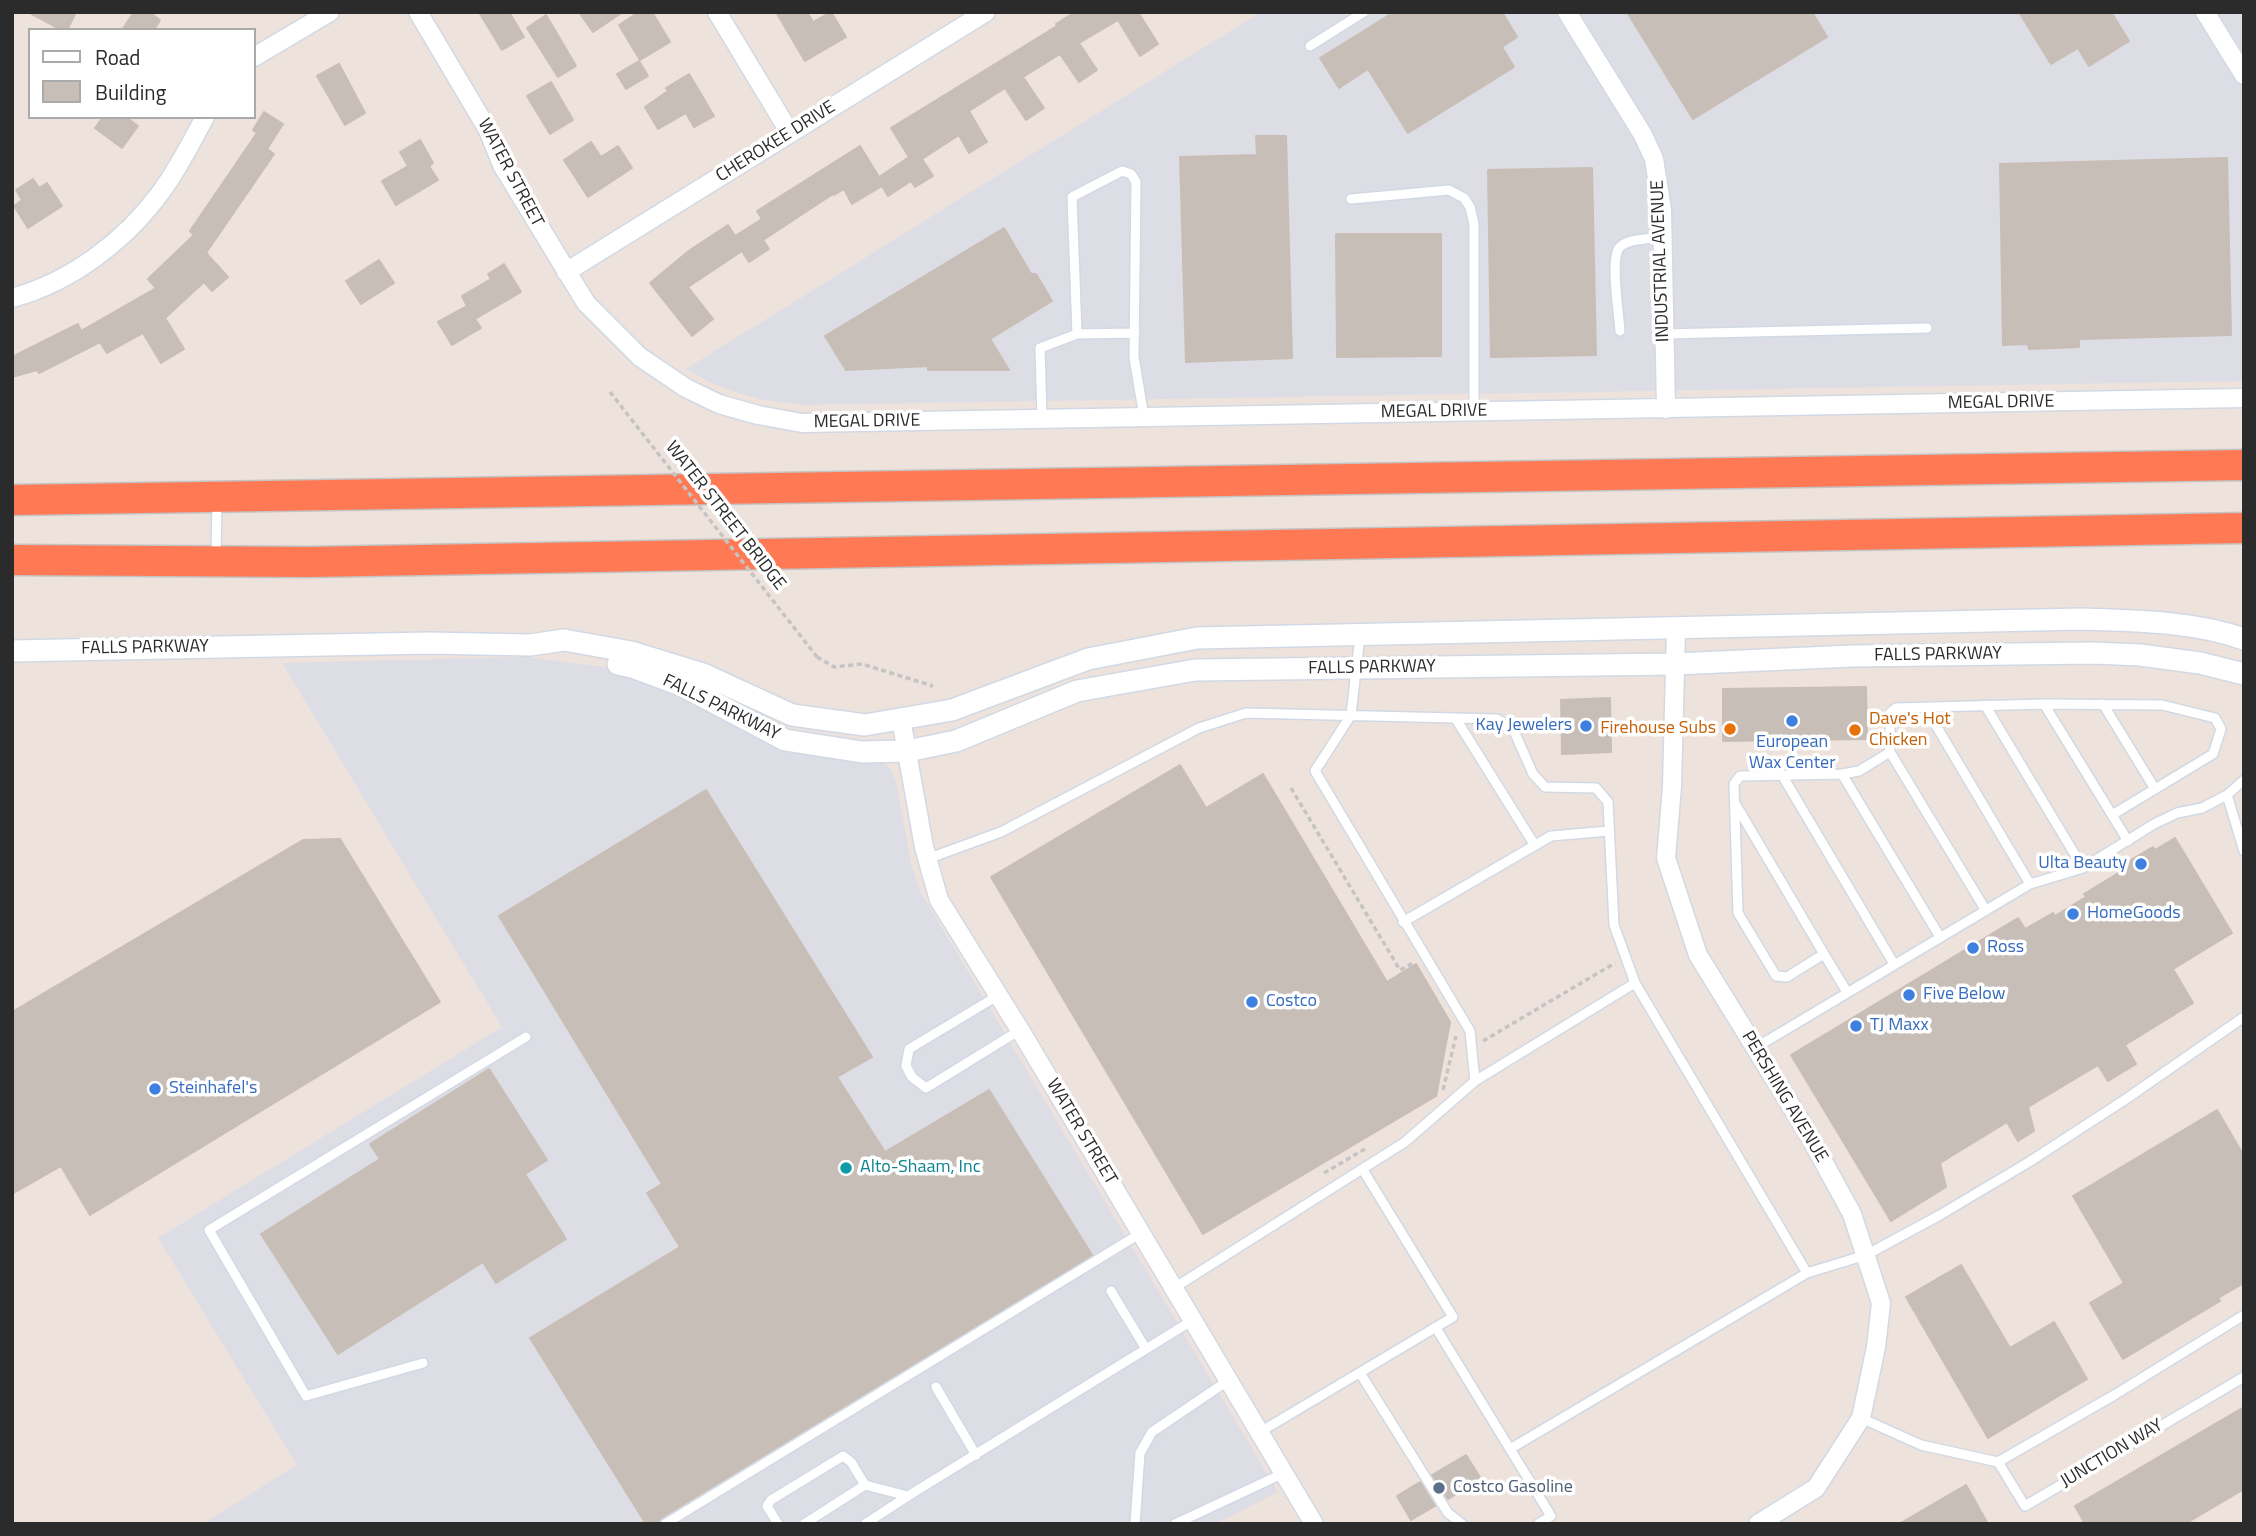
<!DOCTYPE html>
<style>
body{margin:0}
#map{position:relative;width:2256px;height:1536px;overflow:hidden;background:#eee2dc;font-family:"Titillium Web",sans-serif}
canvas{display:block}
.frame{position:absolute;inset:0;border:14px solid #2b2b2b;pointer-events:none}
.legend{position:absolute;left:28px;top:28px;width:228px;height:91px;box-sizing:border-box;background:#fff;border:2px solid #aaa;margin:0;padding:9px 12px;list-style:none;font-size:21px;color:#2b2b2b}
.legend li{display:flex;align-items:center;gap:14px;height:35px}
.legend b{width:35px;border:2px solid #aaa}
</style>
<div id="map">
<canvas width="2256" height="1536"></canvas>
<div class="frame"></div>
<ul class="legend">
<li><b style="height:9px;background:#fff"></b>Road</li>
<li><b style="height:19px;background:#c6beb7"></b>Building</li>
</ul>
</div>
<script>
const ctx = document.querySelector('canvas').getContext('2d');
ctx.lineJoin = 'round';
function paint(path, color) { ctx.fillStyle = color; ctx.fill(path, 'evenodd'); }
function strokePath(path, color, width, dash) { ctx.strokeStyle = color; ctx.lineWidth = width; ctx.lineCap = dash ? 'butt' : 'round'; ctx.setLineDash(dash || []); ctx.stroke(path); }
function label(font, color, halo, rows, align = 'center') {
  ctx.font = font + ' "Titillium Web",sans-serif'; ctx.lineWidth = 7; ctx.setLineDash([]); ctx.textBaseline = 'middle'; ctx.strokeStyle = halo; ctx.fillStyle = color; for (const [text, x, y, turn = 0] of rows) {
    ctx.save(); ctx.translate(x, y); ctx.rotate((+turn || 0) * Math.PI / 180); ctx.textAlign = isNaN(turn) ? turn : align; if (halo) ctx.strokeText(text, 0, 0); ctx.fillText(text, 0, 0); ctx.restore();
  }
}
paint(new Path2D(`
 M 1261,12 L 2244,12 L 2244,381 L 805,405 L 763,400 L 741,394 L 709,382 L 686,369 Z
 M 526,657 L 598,666 L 621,673 L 672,693 L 770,743 L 877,760 L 883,762 L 892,771 L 897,786 L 911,863 L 920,891 L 1278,1492 L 1215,1524 L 203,1524 L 297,1465 L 158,1238 L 502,1027 L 282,663 Z`), '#dddde6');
const building = new Path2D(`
 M 28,12 L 76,12 L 67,30 L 62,30 Z
 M 134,12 L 149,12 L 160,20 L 154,30 L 122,30 Z
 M 479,12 L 509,12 L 524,37 L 502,50 Z
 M 579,12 L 623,12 L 593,32 Z
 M 639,12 L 652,12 L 670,42 L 640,60 L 619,25 Z
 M 776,12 L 807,12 L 813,22 L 831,12 L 846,37 L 805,61 Z
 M 1075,12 L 1138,12 L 1158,44 L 1140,56 L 1118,20 L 1079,43 L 1097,70 L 1079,82 L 1060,54 L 1023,77 L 1044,108 L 1026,120 L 1005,88 L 969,111 L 987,142 L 969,153 L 959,135 L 922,159 L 933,176 L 915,187 L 911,181 L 888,196 L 882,186 L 852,204 L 844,189 L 834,195 L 833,194 L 763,240 L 769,249 L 749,262 L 742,251 L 688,287 L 713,319 L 692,336 L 650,283 L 690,250 L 728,225 L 735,236 L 762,219 L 757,211 L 860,146 L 879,177 L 909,157 L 891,128 L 1057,26 L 1056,24 Z
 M 1394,12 L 1502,12 L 1517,37 L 1502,47 L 1514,67 L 1408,133 L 1368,69 L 1339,88 L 1320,58 Z
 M 1627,12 L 1812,12 L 1827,37 L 1693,119 Z
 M 2019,12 L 2111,12 L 2129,41 L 2089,66 L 2078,48 L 2051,64 Z
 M 546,15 L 576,66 L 558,77 L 527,28 Z
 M 639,61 L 648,76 L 626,89 L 617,74 Z
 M 339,64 L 365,113 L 345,125 L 317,76 Z
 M 689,74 L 714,116 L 694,127 L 686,113 L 658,129 L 645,107 L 668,91 L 666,88 Z
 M 551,82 L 573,120 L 550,134 L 527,96 Z
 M 264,112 L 283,124 L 267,149 L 274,154 L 206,253 L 228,277 L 212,291 L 204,282 L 165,318 L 184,349 L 161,363 L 143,333 L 107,353 L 100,342 L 39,373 L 37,370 L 12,377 L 12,357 L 78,324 L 81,331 L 156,288 L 148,279 L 194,235 L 190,231 L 257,133 L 253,130 Z
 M 103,117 L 126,117 L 138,126 L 122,148 L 95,128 Z
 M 1256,136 L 1286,136 L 1292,358 L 1186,362 L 1180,157 L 1257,155 Z
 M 420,140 L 433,163 L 429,166 L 438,180 L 396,205 L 382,181 L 408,166 L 400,152 Z
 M 591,142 L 601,157 L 618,146 L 632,168 L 588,197 L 564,160 Z
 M 2227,158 L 2231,335 L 2079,339 L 2079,347 L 2029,349 L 2028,344 L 2003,345 L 2000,164 Z
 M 1592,168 L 1596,355 L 1491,357 L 1488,170 Z
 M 33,179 L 39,188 L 47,183 L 62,206 L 28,228 L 14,206 L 22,200 L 16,190 Z
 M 1004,228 L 1031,274 L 1036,274 L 1052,301 L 990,339 L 1009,370 L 928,370 L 928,366 L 846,370 L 825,336 Z
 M 1336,234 L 1441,234 L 1441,356 L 1337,357 Z
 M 379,260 L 394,283 L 361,304 L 346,281 Z
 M 504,264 L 521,292 L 475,319 L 481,328 L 452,345 L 438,322 L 467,306 L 462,296 L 491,279 L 488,274 Z
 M 1866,687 L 1867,739 L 1723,741 L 1723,689 Z
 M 1610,698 L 1611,752 L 1562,754 L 1561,700 Z
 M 1180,765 L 1206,808 L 1263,774 L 1387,982 L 1416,964 L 1450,1022 L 1436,1096 L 1203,1234 L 991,877 Z
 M 706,790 L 872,1057 L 837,1077 L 885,1152 L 989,1090 L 1092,1255 L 661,1518 L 657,1524 L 646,1524 L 530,1338 L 680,1247 L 647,1193 L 662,1184 L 499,916 Z
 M 2175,838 L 2232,933 L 2173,969 L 2193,1003 L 2125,1045 L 2136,1064 L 2108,1081 L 2098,1065 L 2028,1107 L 2034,1131 L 2018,1141 L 2007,1122 L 1940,1163 L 1946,1187 L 1891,1221 L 1791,1055 L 2018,918 L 2025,929 L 2053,913 L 2055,916 L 2086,897 L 2084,894 L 2125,869 L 2122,865 L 2153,847 L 2155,850 Z
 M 340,839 L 440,1002 L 90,1215 L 61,1166 L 12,1194 L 12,1012 L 303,840 Z
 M 489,1069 L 547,1160 L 525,1174 L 566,1239 L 496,1283 L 483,1262 L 338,1354 L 261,1234 L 380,1159 L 370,1144 Z
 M 2217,1110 L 2244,1156 L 2244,1283 L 2218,1298 L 2220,1301 L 2123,1359 L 2090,1303 L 2124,1283 L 2073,1196 Z
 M 1961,1265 L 2010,1348 L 2054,1322 L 2087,1379 L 1988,1438 L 1906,1297 Z
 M 2244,1407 L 2244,1489 L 2185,1524 L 2085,1524 L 2075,1506 Z
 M 1466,1455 L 1481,1479 L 1448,1499 L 1432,1475 Z
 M 1420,1482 L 1435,1506 L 1411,1520 L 1397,1496 Z
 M 1966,1485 L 1988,1524 L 1899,1524 Z`);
paint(building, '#c6beb7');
strokePath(building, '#c9beb5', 2);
const service = new Path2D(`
 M 1310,46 L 1364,12
 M 1351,199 L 1449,190 L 1464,198 L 1470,207 L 1474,224 L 1474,412
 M 1620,331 C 1619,314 1610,260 1619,248 C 1627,238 1651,239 1662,237
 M 1077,334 L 1135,333
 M 1664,334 L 1927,328
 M 1042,419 L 1040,348 L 1077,334 L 1072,197 L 1122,171 L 1131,174 L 1136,182 L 1134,357 L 1144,417
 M 216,556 L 217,500
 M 1360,636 L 1351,715 L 1315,771 L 1470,1031 L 1475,1081
 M 2103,704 L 2155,789
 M 1985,705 L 2083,868
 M 1925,707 L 2030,884
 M 1456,719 L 1534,844
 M 1890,752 L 1985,909
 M 1842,774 L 1940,937
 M 1782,775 L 1894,964
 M 2227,795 L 2244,851
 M 1736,805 L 1824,954
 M 2112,815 L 2213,754 L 2221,729 L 2215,718 L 2162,705 L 2044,704 L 2128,841
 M 927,859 L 1001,832 L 1199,728 L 1246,713 L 1497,719 L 1514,731 L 1533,774 L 1545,787 L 1596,788 L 1608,802 L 1614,925 L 1635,983 L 1807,1273
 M 1403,922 L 1551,836 L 1609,831
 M 1847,992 L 1824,954 L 1787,977 L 1776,976 L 1738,913 L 1734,784 L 1740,776 L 1842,774 L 1859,771 L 1890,752 L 1890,713 L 1896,708 L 2044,704
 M 999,995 L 909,1049 L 906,1066 L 912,1077 L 926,1088 L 1020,1030
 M 1755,1048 L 2030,884 L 2083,868 L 2154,824 L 2177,813 L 2202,808 L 2227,795 L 2244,780
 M 1174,1288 L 1405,1142 L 1475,1081 L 1635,983
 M 1111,1291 L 1146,1349
 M 1436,1328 L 1551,1516 L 1538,1524
 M 423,1363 L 306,1396 L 209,1230 L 526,1037
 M 1360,1373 L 1448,1513 L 1462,1524
 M 936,1387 L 976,1455
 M 1861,1418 L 1921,1445 L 1998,1462 L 2025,1506 L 2244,1377
 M 1260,1432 L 1453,1317 L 1363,1170
 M 1510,1449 L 1807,1273 L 1866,1255 L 1940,1215 L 2029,1162 L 2126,1099 L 2244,1017
 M 1998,1462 L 2116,1394 L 2244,1315
 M 665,1524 L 1141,1233
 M 778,1524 L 767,1506 L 771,1500 L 843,1456 L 851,1462 L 865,1485 L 908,1496 L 1193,1320
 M 804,1524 L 865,1485
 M 865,1524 L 908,1496
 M 1135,1524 L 1140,1453 L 1152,1432 L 1229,1380
 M 1175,1524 L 1284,1473`);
const minor = new Path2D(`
 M 418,12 L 488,130 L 502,165 L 586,303 L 640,357 L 686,388 L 719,404 L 758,415 L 802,423 L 2244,398
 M 717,12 L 790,133
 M 1567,12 L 1643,135 L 1654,159 L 1662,210 L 1666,409
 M 2205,12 L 2244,75
 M 254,57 L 330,12
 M 566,272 L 986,12
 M 12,298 C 71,282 125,241 161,192 C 178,169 191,143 205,117
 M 1676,629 L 1672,787 L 1666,858 L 1698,955 L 1806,1130 L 1852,1214 L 1881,1303 L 1876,1347 L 1861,1418 L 1816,1488 L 1758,1524
 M 901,719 L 924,847 L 939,900 L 1020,1030 L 1314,1524`);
const tertiary = new Path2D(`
 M 12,651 L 429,643 L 530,645 L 564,640 L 631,652 L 703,674 L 792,715 L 865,725 L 952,710 L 1088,659 L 1197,638 L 2082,619 C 2135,621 2193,621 2244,639
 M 618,664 L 632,667 L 683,686 L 785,740 L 862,752 L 907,751 L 956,741 L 1077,691 L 1195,670 L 1675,664 L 1852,656 L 2094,653 L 2140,655 L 2200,663 L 2244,674`);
const motorway = new Path2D(`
 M 12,500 L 2244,465
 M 12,560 L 309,562 L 2244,528`);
strokePath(service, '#d1d9e4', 12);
strokePath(minor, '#d1d9e4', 21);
strokePath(tertiary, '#d1d9e4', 24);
strokePath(motorway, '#c4c4c4', 33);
strokePath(new Path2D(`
 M 817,657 L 834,667 L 862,664 L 933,686
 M 1291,788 L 1400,970 L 1415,962
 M 1483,1041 L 1615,963
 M 1443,1090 L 1456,1036
 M 1324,1173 L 1365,1149`), '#c4c4c4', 3.5, [5, 3.5]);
strokePath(service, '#fff', 9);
strokePath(minor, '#fff', 18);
strokePath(tertiary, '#fff', 21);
strokePath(motorway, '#ff7955', 30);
strokePath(new Path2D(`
 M 610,392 L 817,657`), '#c4c4c4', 3.5, [5, 3.5]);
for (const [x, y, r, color] of [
 [1792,721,7,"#3f7fe0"],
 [1586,726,7,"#3f7fe0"],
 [1730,729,7,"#e8710a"],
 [1855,730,7,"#e8710a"],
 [2141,864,7,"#3f7fe0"],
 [2073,914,7,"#3f7fe0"],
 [1973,948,7,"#3f7fe0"],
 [1909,995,7,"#3f7fe0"],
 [1252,1002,7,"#3f7fe0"],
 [1856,1026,7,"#3f7fe0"],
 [155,1089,7,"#3f7fe0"],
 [846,1168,7,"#0f9aa8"],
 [1439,1488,7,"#5c6f8a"]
]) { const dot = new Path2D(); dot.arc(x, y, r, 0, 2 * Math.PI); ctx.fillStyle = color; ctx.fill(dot); strokePath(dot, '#fff', 2.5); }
label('18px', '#2b2b2b', '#fff', [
 ["CHEROKEE DRIVE",776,142,-32],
 ["WATER STREET",510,173,62],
 ["INDUSTRIAL AVENUE",1661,261,-92],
 ["MEGAL DRIVE",2001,403,-1],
 ["MEGAL DRIVE",1434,412,-1],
 ["MEGAL DRIVE",867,422,-1],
 ["WATER STREET BRIDGE",725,516,52],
 ["FALLS PARKWAY",145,648,-1],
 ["FALLS PARKWAY",1938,655,-1],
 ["FALLS PARKWAY",1372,668,-1],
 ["FALLS PARKWAY",721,708,26],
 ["PERSHING AVENUE",1784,1097,59],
 ["WATER STREET",1081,1132,59],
 ["JUNCTION WAY",2112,1454,-31]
]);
label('18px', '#c56008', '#fff', [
 ["Dave's Hot",1869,720],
 ["Chicken",1869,741],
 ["Firehouse Subs",1716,729,"right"]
], 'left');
label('18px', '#366cbe', '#fff', [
 ["Kay Jewelers",1572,726,"right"],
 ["European",1792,743,"center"],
 ["Wax Center",1792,764,"center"],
 ["Ulta Beauty",2127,864,"right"],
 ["HomeGoods",2087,914],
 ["Ross",1987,948],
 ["Five Below",1923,995],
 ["Costco",1266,1002],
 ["TJ Maxx",1870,1026],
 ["Steinhafel's",169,1089]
], 'left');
label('18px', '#0d838f', '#fff', [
 ["Alto-Shaam, Inc",860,1168]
], 'left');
label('18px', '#4e5e75', '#fff', [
 ["Costco Gasoline",1453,1488]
], 'left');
</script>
